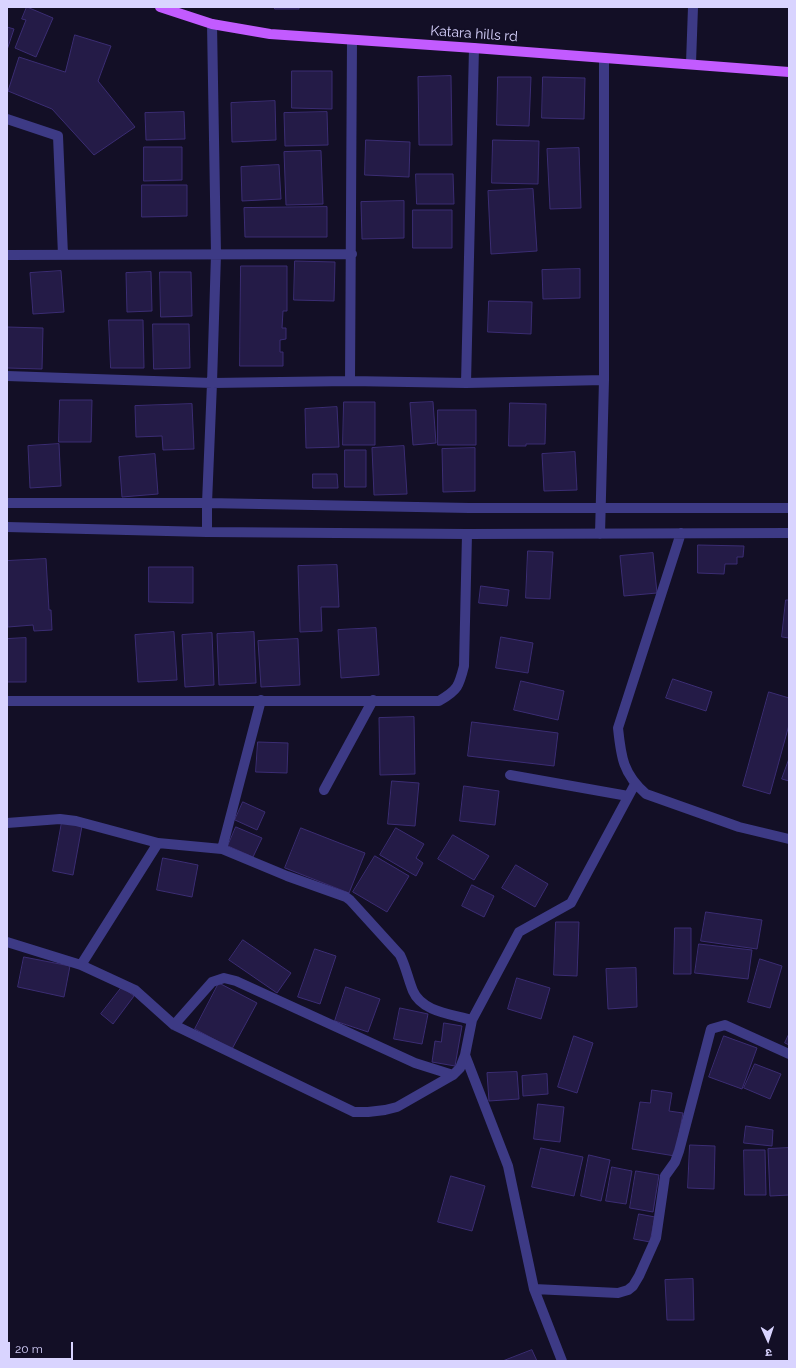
<!DOCTYPE html>
<meta charset="utf-8">
<style>
body{margin:0}
#map{position:relative;width:796px;height:1368px;overflow:hidden;background:#130f26;font-family:Raleway,"Noto Sans Devanagari",sans-serif}
canvas{display:block}
.frame{position:absolute;inset:0;border:8px solid #d9d4ff;pointer-events:none}
.north{position:absolute;left:748px;top:1320px;width:40px;height:40px;-webkit-text-stroke:3px #130f26;paint-order:stroke;rotate:177deg;font-size:11px;font-weight:700;line-height:16px;text-align:center;color:#d9d4ff}
.north::after{content:'';display:block;margin:auto;width:14px;height:18px;background:#d9d4ff;clip-path:polygon(50% 0,100% 100%,50% 72%,0 100%)}
.scale{position:absolute;left:8px;top:1342px;width:65px;height:18px;box-sizing:border-box;border:2px solid #d9d4ff;border-top:0;padding-left:5px;font-size:12px;line-height:14px;white-space:nowrap;color:#d9d4ff;-webkit-text-stroke:3px #130f26;paint-order:stroke}
</style>
<div id="map">
<canvas width="796" height="1368"></canvas>
<div class="frame"></div>
<div class="north">उ</div>
<div class="scale">20 m</div>
</div>
<script>
const ctx = document.querySelector('canvas').getContext('2d');
ctx.lineJoin = 'round';
function paint(path, color) { ctx.fillStyle = color; ctx.fill(path, 'evenodd'); }
function strokePath(path, color, width, dash) { ctx.strokeStyle = color; ctx.lineWidth = width; ctx.lineCap = dash ? 'butt' : 'round'; ctx.setLineDash(dash || []); ctx.stroke(path); }
function label(font, color, halo, rows, align = 'center') {
  ctx.font = font + ' Raleway,sans-serif'; ctx.lineWidth = 3; ctx.setLineDash([]); ctx.textBaseline = 'middle'; ctx.strokeStyle = halo; ctx.fillStyle = color; for (const [text, x, y, turn = 0] of rows) {
    ctx.save(); ctx.translate(x, y); ctx.rotate((+turn || 0) * Math.PI / 180); ctx.textAlign = isNaN(turn) ? turn : align; if (halo) ctx.strokeText(text, 0, 0); ctx.fillText(text, 0, 0); ctx.restore();
  }
}
const building = new Path2D(`
 M 27,7 L 53,18 L 36,57 L 15,48 L 26,20 L 22,19 Z
 M 275,7 L 299,7 L 299,9 L 275,9 Z
 M 7,27 L 14,29 L 7,50 Z
 M 75,35 L 111,46 L 98,81 L 135,127 L 94,155 L 52,109 L 8,91 L 19,57 L 65,72 Z
 M 292,71 L 332,71 L 332,109 L 292,108 Z
 M 451,76 L 452,145 L 419,145 L 418,77 Z
 M 498,77 L 531,77 L 529,126 L 497,125 Z
 M 543,77 L 585,78 L 584,119 L 542,118 Z
 M 275,101 L 276,140 L 232,142 L 231,103 Z
 M 184,112 L 185,139 L 146,140 L 145,113 Z
 M 327,112 L 328,145 L 285,146 L 284,113 Z
 M 366,140 L 410,142 L 409,177 L 365,175 Z
 M 493,140 L 539,141 L 538,184 L 492,183 Z
 M 144,147 L 182,147 L 182,180 L 144,181 Z
 M 579,148 L 581,208 L 550,209 L 547,149 Z
 M 321,151 L 323,204 L 286,205 L 284,152 Z
 M 279,165 L 281,199 L 242,201 L 241,167 Z
 M 416,174 L 453,174 L 454,204 L 417,204 Z
 M 142,185 L 187,185 L 187,216 L 142,217 Z
 M 533,189 L 537,251 L 491,254 L 488,191 Z
 M 404,201 L 404,238 L 362,239 L 361,202 Z
 M 327,207 L 327,237 L 245,237 L 244,208 Z
 M 413,210 L 452,210 L 452,248 L 413,248 Z
 M 295,261 L 335,262 L 334,301 L 294,300 Z
 M 241,266 L 287,266 L 287,311 L 283,311 L 282,328 L 286,328 L 286,339 L 280,340 L 280,352 L 283,352 L 283,366 L 240,366 Z
 M 580,269 L 580,298 L 543,299 L 542,270 Z
 M 61,271 L 64,312 L 33,314 L 30,273 Z
 M 151,272 L 152,311 L 127,312 L 126,273 Z
 M 160,272 L 191,272 L 192,316 L 161,317 Z
 M 489,301 L 532,302 L 531,334 L 488,332 Z
 M 109,320 L 143,320 L 144,368 L 111,368 Z
 M 153,324 L 189,324 L 190,368 L 154,369 Z
 M 7,327 L 43,328 L 42,369 L 7,368 Z
 M 60,400 L 92,400 L 91,442 L 59,442 Z
 M 344,402 L 375,402 L 375,445 L 343,445 Z
 M 433,402 L 436,443 L 413,445 L 410,403 Z
 M 510,403 L 546,404 L 545,444 L 526,444 L 526,446 L 509,446 Z
 M 192,404 L 194,449 L 163,450 L 162,436 L 136,437 L 135,406 Z
 M 337,407 L 339,447 L 306,448 L 305,409 Z
 M 438,410 L 476,410 L 476,445 L 438,445 Z
 M 59,444 L 61,486 L 30,488 L 28,446 Z
 M 404,446 L 407,494 L 374,495 L 372,448 Z
 M 475,448 L 475,491 L 443,492 L 442,449 Z
 M 345,450 L 366,450 L 366,487 L 345,487 Z
 M 575,452 L 577,490 L 544,491 L 542,454 Z
 M 155,454 L 158,494 L 122,497 L 119,457 Z
 M 313,474 L 337,474 L 338,488 L 313,488 Z
 M 698,545 L 744,546 L 743,557 L 737,557 L 737,564 L 725,564 L 724,574 L 698,573 Z
 M 528,551 L 553,552 L 550,599 L 526,598 Z
 M 653,553 L 657,593 L 624,596 L 620,556 Z
 M 46,559 L 49,610 L 51,610 L 52,630 L 34,631 L 33,625 L 8,627 L 7,561 Z
 M 337,565 L 339,607 L 321,607 L 322,631 L 300,632 L 298,566 Z
 M 149,567 L 193,567 L 193,603 L 149,602 Z
 M 481,586 L 509,590 L 507,606 L 479,603 Z
 M 786,600 L 789,600 L 789,638 L 782,637 Z
 M 376,628 L 379,675 L 341,678 L 338,630 Z
 M 174,632 L 177,680 L 138,682 L 135,635 Z
 M 254,632 L 256,683 L 219,685 L 217,634 Z
 M 212,633 L 214,685 L 185,687 L 182,635 Z
 M 501,637 L 533,643 L 528,673 L 496,668 Z
 M 26,638 L 26,682 L 7,682 L 7,639 Z
 M 298,639 L 300,685 L 261,687 L 258,641 Z
 M 673,679 L 712,692 L 706,711 L 666,698 Z
 M 521,681 L 564,691 L 558,720 L 514,710 Z
 M 769,692 L 789,698 L 789,725 L 770,794 L 743,786 Z
 M 414,717 L 415,774 L 380,775 L 379,718 Z
 M 472,722 L 558,733 L 554,766 L 468,756 Z
 M 258,742 L 288,743 L 287,773 L 256,772 Z
 M 789,759 L 789,781 L 782,779 Z
 M 392,781 L 419,783 L 415,826 L 388,824 Z
 M 464,786 L 499,791 L 495,825 L 460,821 Z
 M 243,802 L 265,812 L 257,830 L 235,820 Z
 M 62,822 L 82,826 L 73,875 L 53,871 Z
 M 236,827 L 262,838 L 253,857 L 228,846 Z
 M 301,828 L 365,853 L 349,893 L 285,868 Z
 M 396,828 L 424,844 L 416,858 L 423,863 L 416,876 L 380,855 Z
 M 453,835 L 489,856 L 474,880 L 438,859 Z
 M 375,856 L 409,876 L 387,912 L 353,892 Z
 M 163,858 L 198,865 L 192,897 L 157,890 Z
 M 516,865 L 548,884 L 535,907 L 502,888 Z
 M 472,885 L 494,896 L 484,917 L 462,906 Z
 M 706,912 L 762,920 L 757,949 L 701,941 Z
 M 556,922 L 579,922 L 577,976 L 554,975 Z
 M 675,928 L 691,928 L 691,974 L 674,974 Z
 M 243,940 L 291,973 L 277,993 L 229,960 Z
 M 699,944 L 752,950 L 748,979 L 695,973 Z
 M 315,949 L 336,956 L 320,1004 L 298,997 Z
 M 24,957 L 70,966 L 64,997 L 18,987 Z
 M 760,959 L 782,966 L 770,1008 L 748,1002 Z
 M 636,968 L 637,1007 L 608,1009 L 606,969 Z
 M 517,978 L 550,988 L 541,1019 L 508,1009 Z
 M 219,983 L 257,1003 L 232,1049 L 195,1029 Z
 M 122,987 L 134,996 L 113,1024 L 101,1014 Z
 M 346,987 L 380,999 L 368,1032 L 335,1021 Z
 M 400,1008 L 428,1014 L 422,1044 L 394,1039 Z
 M 444,1023 L 462,1026 L 455,1066 L 432,1062 L 435,1041 L 441,1042 Z
 M 789,1034 L 789,1045 L 785,1043 Z
 M 574,1036 L 593,1043 L 577,1093 L 558,1087 Z
 M 724,1036 L 757,1048 L 742,1089 L 709,1077 Z
 M 755,1064 L 781,1074 L 770,1099 L 744,1088 Z
 M 517,1072 L 519,1099 L 489,1101 L 487,1073 Z
 M 547,1074 L 548,1094 L 523,1096 L 522,1076 Z
 M 652,1090 L 672,1093 L 669,1111 L 683,1113 L 675,1156 L 632,1149 L 640,1102 L 650,1103 Z
 M 538,1104 L 564,1107 L 560,1142 L 534,1139 Z
 M 746,1126 L 773,1130 L 772,1146 L 744,1143 Z
 M 690,1145 L 715,1146 L 714,1189 L 688,1188 Z
 M 541,1148 L 583,1157 L 574,1196 L 532,1187 Z
 M 789,1148 L 789,1195 L 770,1196 L 768,1149 Z
 M 744,1150 L 765,1150 L 766,1195 L 745,1195 Z
 M 589,1155 L 610,1160 L 601,1201 L 581,1196 Z
 M 612,1167 L 632,1171 L 626,1204 L 606,1201 Z
 M 636,1171 L 659,1175 L 653,1212 L 630,1208 Z
 M 451,1176 L 485,1186 L 472,1231 L 438,1222 Z
 M 639,1214 L 655,1217 L 650,1242 L 634,1239 Z
 M 693,1279 L 694,1320 L 667,1320 L 665,1280 Z
 M 532,1350 L 537,1361 L 503,1361 Z`);
paint(building, '#241b47');
strokePath(building, '#3b2d73', 1);
strokePath(new Path2D(`
 M 691,63 L 693,7
 M 7,119 L 58,136 L 63,255
 M 7,255 L 352,254
 M 7,376 L 212,383 L 350,381 L 466,383 L 604,380
 M 350,381 L 352,40
 M 466,383 L 474,48
 M 7,503 L 207,503 L 469,508 L 789,508
 M 7,527 L 207,532 L 467,534 L 789,533
 M 207,532 L 207,503 L 212,383 L 216,254 L 212,24
 M 681,533 L 618,728 C 621,757 623,774 646,794 L 739,827 L 789,839
 M 600,534 L 604,380 L 604,58
 M 261,700 L 222,849 L 287,876 L 346,897 L 350,900 L 400,955 C 406,967 408,979 413,991 C 422,1012 452,1014 472,1020
 M 7,701 L 439,701 C 458,690 459,686 464,666 L 467,534
 M 510,775 L 628,796
 M 324,790 L 373,700
 M 7,823 L 60,819 L 76,821 L 158,843 L 222,849
 M 7,942 L 81,965 L 135,990 L 174,1025 L 354,1112 L 368,1112 L 385,1110 L 397,1107 L 453,1075 L 460,1068 L 465,1055
 M 81,965 L 158,843
 M 174,1025 L 212,982 L 224,978 L 236,981 L 415,1063 L 453,1075
 M 534,1289 L 618,1293 L 628,1290 L 633,1286 L 639,1276 L 656,1238 L 665,1176 L 675,1162 L 679,1151 L 711,1029 L 725,1025 L 789,1054
 M 562,1361 L 534,1289 L 508,1166 L 465,1055 L 472,1020 L 519,932 L 571,903 L 635,784`), '#3d3a85', 10);
strokePath(new Path2D(`
 M 160,7 L 212,24 L 270,34 L 474,48 L 789,72`), '#c25bff', 10);
label('14px', '#d9d4ff', '#130f26', [
 ["Katara hills rd",474,34,4]
]);
</script>
